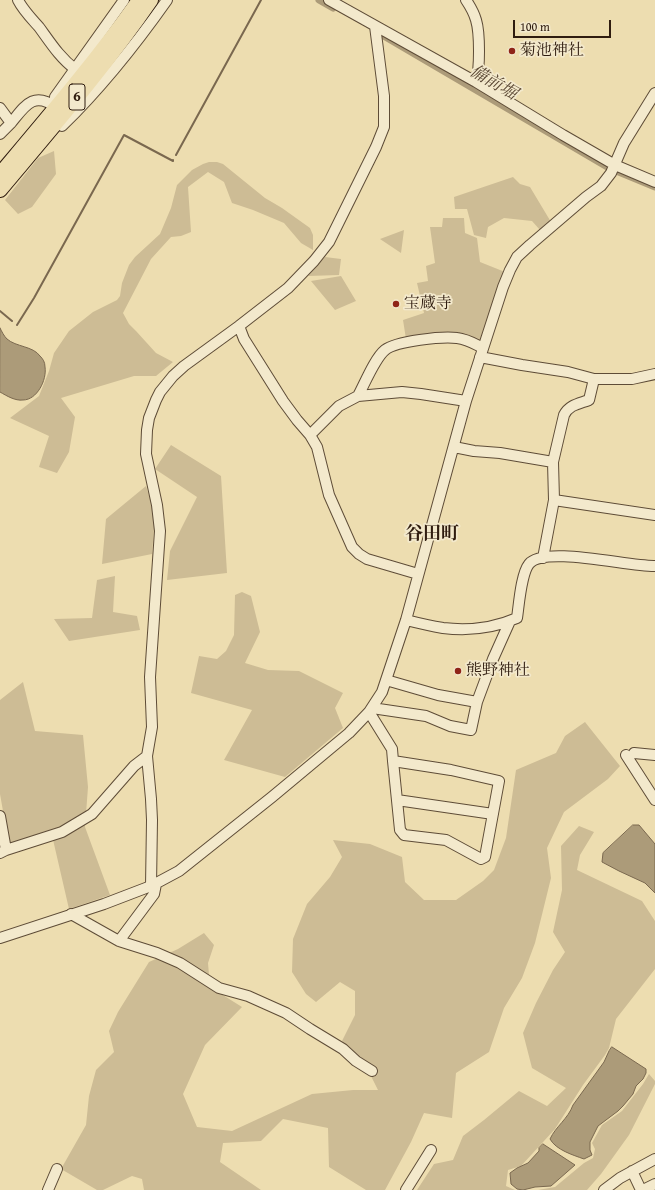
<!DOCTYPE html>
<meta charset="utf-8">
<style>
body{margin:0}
#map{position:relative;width:655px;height:1190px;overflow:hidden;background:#edddb0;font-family:"Gentium Book Plus",serif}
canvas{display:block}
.scale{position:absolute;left:513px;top:20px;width:98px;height:18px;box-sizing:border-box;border:2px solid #2f1c0f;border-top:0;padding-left:5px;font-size:12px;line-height:14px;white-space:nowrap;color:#2f1c0f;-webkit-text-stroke:3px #f3e9cc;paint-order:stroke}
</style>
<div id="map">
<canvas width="655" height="1190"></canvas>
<div class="scale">100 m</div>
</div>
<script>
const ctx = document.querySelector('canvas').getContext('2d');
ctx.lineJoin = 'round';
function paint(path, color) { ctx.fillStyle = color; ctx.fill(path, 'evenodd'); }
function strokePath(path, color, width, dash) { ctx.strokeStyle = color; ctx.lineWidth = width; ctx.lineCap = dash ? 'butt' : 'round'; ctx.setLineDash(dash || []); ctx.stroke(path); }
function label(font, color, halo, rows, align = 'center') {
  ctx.font = font + ' "Gentium Book Plus","Noto Serif JP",serif'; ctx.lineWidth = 3.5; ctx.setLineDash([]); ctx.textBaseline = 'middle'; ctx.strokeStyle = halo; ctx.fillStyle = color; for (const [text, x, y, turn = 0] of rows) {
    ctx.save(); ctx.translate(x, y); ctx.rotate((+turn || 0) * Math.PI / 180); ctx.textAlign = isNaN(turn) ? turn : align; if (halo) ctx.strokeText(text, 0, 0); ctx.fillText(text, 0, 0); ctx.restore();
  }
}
paint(new Path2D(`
 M 54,151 L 56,174 L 32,207 L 18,214 L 5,200 L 38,158 Z
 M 209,162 L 217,162 L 223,164 L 265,198 L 282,208 L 310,228 L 313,235 L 313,250 L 301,243 L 284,223 L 253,210 L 232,203 L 224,182 L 208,172 L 188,187 L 191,232 L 181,236 L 171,237 L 151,259 L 123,313 L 129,324 L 136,331 L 156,353 L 173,362 L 156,376 L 134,376 L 61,398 L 75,417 L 69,452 L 57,473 L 39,467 L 49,436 L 10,418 L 39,396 L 49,371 L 54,353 L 69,331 L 93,312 L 117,300 L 120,296 L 122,283 L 129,265 L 135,257 L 160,234 L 171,208 L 177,185 L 192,170 L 203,164 Z
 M 513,177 L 520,184 L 530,187 L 551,222 L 540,230 L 532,221 L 504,218 L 488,227 L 486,238 L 474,235 L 467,209 L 455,209 L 454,197 Z
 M 443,218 L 464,218 L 465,233 L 477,238 L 480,262 L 505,272 L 481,342 L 406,339 L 403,320 L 424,313 L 417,283 L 428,281 L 426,266 L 435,263 L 430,227 L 442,227 Z
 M 404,230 L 401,253 L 380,239 Z
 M 325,257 L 341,259 L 339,275 L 308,276 Z
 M 341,276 L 356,301 L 335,310 L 311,281 Z
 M 171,445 L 221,476 L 227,573 L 167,580 L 170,551 L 197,497 L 155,469 Z
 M 146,486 L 155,515 L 152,554 L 102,564 L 106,519 Z
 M 115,576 L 113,612 L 137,616 L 140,630 L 69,641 L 54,619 L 92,618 L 97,580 Z
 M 242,592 L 251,596 L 260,632 L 245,663 L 268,670 L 299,671 L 343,693 L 335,708 L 343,728 L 285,777 L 224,760 L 252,710 L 191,693 L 199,656 L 217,659 L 226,651 L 234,635 L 235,595 Z
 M 23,682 L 35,731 L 83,735 L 88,787 L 85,827 L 110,895 L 69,909 L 51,831 L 9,845 L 0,794 L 0,700 Z
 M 585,722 L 620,766 L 608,779 L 564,812 L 547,848 L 551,878 L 535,943 L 522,978 L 504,1008 L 489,1052 L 456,1073 L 452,1118 L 424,1113 L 411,1142 L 385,1190 L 366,1190 L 329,1167 L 328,1128 L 283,1119 L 261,1141 L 223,1143 L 220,1162 L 261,1190 L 144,1190 L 142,1179 L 132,1176 L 103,1190 L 97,1190 L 61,1169 L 86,1125 L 89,1096 L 96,1070 L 114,1052 L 109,1031 L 118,1012 L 149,962 L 178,949 L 204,933 L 214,945 L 208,963 L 210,987 L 242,1007 L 205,1045 L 183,1094 L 197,1127 L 232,1131 L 312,1094 L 353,1090 L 378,1090 L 371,1076 L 342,1041 L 355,1015 L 355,991 L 340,982 L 316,1002 L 306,994 L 292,972 L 293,939 L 307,904 L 330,877 L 342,857 L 333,840 L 370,844 L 402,857 L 405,882 L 424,900 L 456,900 L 483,881 L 494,870 L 506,838 L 516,770 L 556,753 L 565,736 Z
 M 579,826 L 594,832 L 580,855 L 577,870 L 642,901 L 655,921 L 655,969 L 616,1019 L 609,1048 L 605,1055 L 583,1085 L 555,1129 L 521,1166 L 508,1170 L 506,1186 L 515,1190 L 417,1190 L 434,1164 L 453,1160 L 463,1136 L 484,1120 L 519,1091 L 547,1106 L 566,1088 L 532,1068 L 523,1033 L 536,1003 L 553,970 L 565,952 L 553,932 L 562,890 L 561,846 Z
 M 649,1074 L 655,1081 L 655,1084 L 629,1135 L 601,1174 L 587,1190 L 538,1190 L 555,1187 L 584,1163 L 593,1158 L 595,1149 L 592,1143 L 602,1125 L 622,1111 L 643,1084 Z`), '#cdbc95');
const water = new Path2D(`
 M 0,328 C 2,332 4,336 7,339 C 16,347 33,346 40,356 C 43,359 45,362 45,367 C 47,380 37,400 23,400 C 15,401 7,396 0,392 Z
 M 633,825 L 639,825 L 655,844 L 655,893 L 645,883 L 619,871 L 602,862 L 603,853 Z
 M 612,1047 L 646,1069 L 646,1073 L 643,1079 L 636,1086 L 633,1094 L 623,1106 L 618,1111 L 598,1126 L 590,1142 L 590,1150 L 592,1155 L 584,1159 C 573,1155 556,1150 550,1139 C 556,1126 568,1119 573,1105 L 604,1062 L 609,1051 Z
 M 543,1144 L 575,1165 L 551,1186 L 535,1187 L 523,1190 L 517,1189 L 511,1184 L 510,1173 L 517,1168 L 528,1163 L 539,1151 L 539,1148 Z`);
paint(water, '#ac9b79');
strokePath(water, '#7a684f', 1);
strokePath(new Path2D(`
 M 176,155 L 261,0
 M 0,311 L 12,321
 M 17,325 L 34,298 L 124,135 L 173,161 L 173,160`), '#7a684f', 2);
strokePath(new Path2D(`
 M 319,0 L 333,8
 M 382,35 L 609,168 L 655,187`), '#ac9b79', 7);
const minor = new Path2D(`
 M 18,0 C 23,10 31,18 39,27 C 50,42 60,58 75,69
 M 329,0 L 476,82 L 563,135 L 615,165 L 655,182
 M 466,0 C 470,6 474,13 476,20 C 480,33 480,69 476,82
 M 56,107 L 55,97 L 124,0
 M 0,108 L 11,123 C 25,106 33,91 56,107
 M 62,126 C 101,88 136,44 167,0
 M 0,134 L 11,123
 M 239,326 L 244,339 L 283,401 L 297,420 L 310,435 L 317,447 L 329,495 L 352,547 L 359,554 L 367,559 L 418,574
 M 480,357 L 522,365 L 568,372 L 594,379 L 632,379 L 655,374
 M 358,396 C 365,383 375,358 385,350 C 396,341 443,336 457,338 C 467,339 475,344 483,348
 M 310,435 L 339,406 L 358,396 L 402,392 L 421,394 L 466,401
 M 454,447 L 474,451 L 500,453 L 553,462
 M 554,500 L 655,515
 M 543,558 L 554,500 L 553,462 L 564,415 C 569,405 578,404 589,400 L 594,379
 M 406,620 C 418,623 431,626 443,628 C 468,631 494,628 517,618 C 519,605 521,574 529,564 C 544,545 630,567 655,566
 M 386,680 L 438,695 L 477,702 L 493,659 L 510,621
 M 372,708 L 426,716 L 450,726 L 471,730 L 477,702
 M 369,712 L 392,749 L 393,761
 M 634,753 L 655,755
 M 626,755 L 655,800
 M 393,761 L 451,770 L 499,781 L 485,857 L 481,859 L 446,840 L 404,835 L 400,830 Z
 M 397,800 L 493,814
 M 0,816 L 6,850
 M 0,853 L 6,850 L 62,832 L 92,814 L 134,766 L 147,756
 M 151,886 L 152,820 L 151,799 L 147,756 L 152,727 L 150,677 L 160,531 L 157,505 L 146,454 L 147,430 L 149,418 L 156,400 L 160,392 L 173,376 L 184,366 L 239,326 L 288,288 L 314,261 L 329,242 L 376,147 L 384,127 L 384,96 L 375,26
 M 71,914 L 119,941 L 157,953 L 180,963 L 219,988 L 248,996 L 286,1013 L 310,1029 L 343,1049 L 356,1061 L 372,1071
 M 0,938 L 104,904 L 151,886 L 179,871 L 272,797 L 349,733 L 369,712 L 382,692 L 406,620 L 466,401 L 503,287 L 510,270 L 517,257 L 530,245 L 586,197 L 601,186 L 611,173 L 624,143 L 655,93
 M 119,941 L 154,894 L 156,884
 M 632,1171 L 641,1190
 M 48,1190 L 57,1169
 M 406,1190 L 431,1150
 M 604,1190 L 620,1178 L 655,1159
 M 643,1190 L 655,1184`);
const highway = new Path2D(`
 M 0,174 C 48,117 96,61 139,0
 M 0,190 C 52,128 105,67 151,0`);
strokePath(minor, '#5e4c37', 12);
strokePath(highway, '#2f1c0f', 16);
strokePath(minor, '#f3e9cc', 10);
strokePath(highway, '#edddb0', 14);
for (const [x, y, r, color] of [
 [512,51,4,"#8f2418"],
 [396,304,4,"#8f2418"],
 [458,671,4,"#8f2418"]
]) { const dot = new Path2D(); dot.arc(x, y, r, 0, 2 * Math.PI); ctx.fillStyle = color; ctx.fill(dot); strokePath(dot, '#f3e9cc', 1.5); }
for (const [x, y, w] of [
 [77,97,16]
]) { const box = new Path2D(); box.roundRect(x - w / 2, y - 13, w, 26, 3); ctx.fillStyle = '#f3e9cc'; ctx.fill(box); strokePath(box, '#2f1c0f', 1); }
label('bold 15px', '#2f1c0f', null, [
 ["6",77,97]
]);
label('16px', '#2f1c0f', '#f3e9cc', [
 ["菊池神社",520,51],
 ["宝蔵寺",404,304],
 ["熊野神社",466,671]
], 'left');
label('italic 17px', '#5b4834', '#f3e9cc', [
 ["備前堀",493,83,30]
]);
label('bold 18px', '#2f1c0f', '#f3e9cc', [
 ["谷田町",432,534]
]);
</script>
